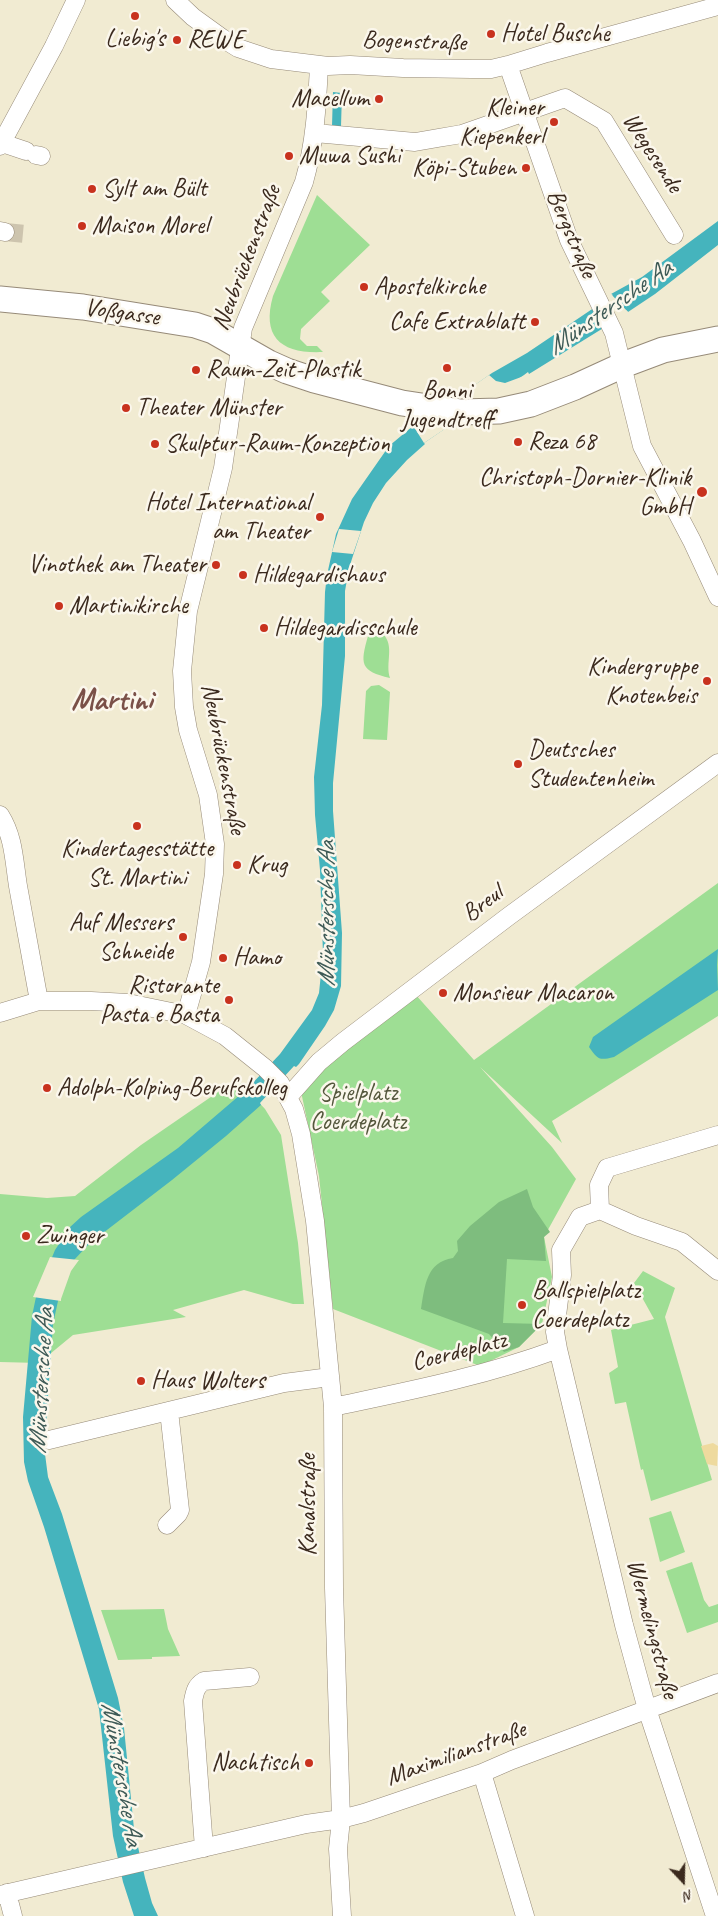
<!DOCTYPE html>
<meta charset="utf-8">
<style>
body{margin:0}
#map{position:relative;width:718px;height:1916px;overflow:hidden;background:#f1ebd2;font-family:Caveat,sans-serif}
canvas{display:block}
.north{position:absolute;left:658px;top:1856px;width:50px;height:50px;-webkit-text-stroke:4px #fbf7ec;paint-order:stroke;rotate:159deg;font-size:14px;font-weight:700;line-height:20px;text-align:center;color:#3b2a1e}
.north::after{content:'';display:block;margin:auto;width:18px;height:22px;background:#3b2a1e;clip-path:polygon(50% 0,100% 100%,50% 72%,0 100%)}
</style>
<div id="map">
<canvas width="718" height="1916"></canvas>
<div class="north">N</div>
</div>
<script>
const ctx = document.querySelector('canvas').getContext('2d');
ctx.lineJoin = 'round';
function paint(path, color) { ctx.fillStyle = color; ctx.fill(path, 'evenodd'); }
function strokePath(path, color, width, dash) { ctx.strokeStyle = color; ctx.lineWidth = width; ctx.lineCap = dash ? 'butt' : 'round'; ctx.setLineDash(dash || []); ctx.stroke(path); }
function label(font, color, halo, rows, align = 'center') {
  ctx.font = font + ' Caveat,sans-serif'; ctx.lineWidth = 5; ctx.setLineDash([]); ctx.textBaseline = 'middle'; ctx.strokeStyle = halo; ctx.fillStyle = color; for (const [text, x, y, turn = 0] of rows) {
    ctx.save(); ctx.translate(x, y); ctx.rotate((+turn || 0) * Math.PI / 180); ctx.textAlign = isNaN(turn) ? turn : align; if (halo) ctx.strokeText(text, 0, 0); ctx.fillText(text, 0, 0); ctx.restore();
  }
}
paint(new Path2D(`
 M 317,195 L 370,245 L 321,292 L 330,301 L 301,329 L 300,339 L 307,346 L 317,346 L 323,352 C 282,354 261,338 273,296 Z
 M 383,634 C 395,646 385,663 390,678 C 360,671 360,664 368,636 Z
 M 379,685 L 390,692 L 387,740 L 363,739 L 366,691 L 371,686 Z
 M 718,883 L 718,1016 L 552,1121 L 562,1143 L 480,1067 L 552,1147 L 576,1179 L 544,1237 L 552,1277 L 542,1324 L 519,1347 L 480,1366 L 333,1309 L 319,1176 L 300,1087 L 415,994 L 474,1060 Z
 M 237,1079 L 265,1109 L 281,1135 L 298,1243 L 304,1304 L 293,1304 L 244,1290 L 173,1310 L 186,1317 L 73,1335 L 39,1363 L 0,1362 L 0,1194 L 47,1198 L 75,1196 L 141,1145 Z
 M 643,1271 L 675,1288 L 665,1317 L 712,1480 L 651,1501 L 643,1469 L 641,1470 L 626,1402 L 615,1404 L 609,1373 L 618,1367 L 611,1330 L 654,1319 L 634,1283 Z
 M 671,1511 L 685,1552 L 660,1562 L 649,1518 Z
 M 692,1562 L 704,1600 L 709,1607 L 718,1604 L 718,1622 L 687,1633 L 666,1571 Z
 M 164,1609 L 168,1629 L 180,1656 L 152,1657 L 152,1659 L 118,1660 L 101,1610 Z`), '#9ede94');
paint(new Path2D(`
 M 527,1189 L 533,1207 L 550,1232 L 544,1237 L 546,1261 L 507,1259 L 503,1323 L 542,1324 L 519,1347 L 504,1352 L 489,1334 L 421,1309 C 425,1286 426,1262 453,1258 L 458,1251 L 457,1241 L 470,1226 L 499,1202 Z`), '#7ebd7e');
paint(new Path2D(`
 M 713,1443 L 718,1446 L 717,1466 L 707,1464 L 701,1446 Z`), '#eeda9e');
paint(new Path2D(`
 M 333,92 L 342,93 L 341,126 L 332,126 Z
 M 718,221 L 718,245 L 655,294 L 628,312 L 626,310 L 605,327 L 529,374 L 528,372 L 524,375 L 424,443 L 425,444 L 407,460 L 386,483 L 373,503 L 364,522 L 349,568 L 345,591 L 345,656 L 333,783 L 333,811 L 342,933 L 341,986 L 334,1010 L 325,1026 L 299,1064 L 296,1067 L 294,1066 L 260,1103 L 261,1105 L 226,1136 L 172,1180 L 90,1243 L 74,1260 L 58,1301 L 53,1324 L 46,1426 L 45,1454 L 48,1477 L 62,1514 L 118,1698 L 124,1728 L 134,1829 L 145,1878 L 152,1903 L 158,1916 L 134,1916 L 123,1882 L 113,1836 L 99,1709 L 44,1527 L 28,1481 L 24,1462 L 23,1417 L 32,1316 L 36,1297 L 55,1250 L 59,1244 L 58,1243 L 69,1228 L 81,1217 L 178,1148 L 247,1089 L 280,1054 L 312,1010 L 319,993 L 323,954 L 320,870 L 315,815 L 314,777 L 322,705 L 325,592 L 327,575 L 336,534 L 352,499 L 389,446 L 413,426 L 414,427 L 416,426 L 492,373 L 527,353 L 613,295 L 611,294 L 642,277 Z
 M 718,949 L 717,965 L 718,990 L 614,1057 C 598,1061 598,1059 589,1047 L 593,1037 Z`), '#45b4bd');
paint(new Path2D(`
 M 611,294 L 628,312 L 605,327 L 594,307 Z
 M 489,375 L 496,381 L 505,383 L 524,376 L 424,443 L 414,427 Z
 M 339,529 L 361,531 L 353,554 L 332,552 Z
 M 50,1257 L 79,1260 L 71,1271 L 61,1299 L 61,1301 L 33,1297 Z`), '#f1ebd2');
strokePath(new Path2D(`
 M 5,232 L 26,234`), '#cdc4ae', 18, [18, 9]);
const street = new Path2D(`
 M 175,0 L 193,17 L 222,38 L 238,48 L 271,59 L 328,66 L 350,65 L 403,68 L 472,69 L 491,69 L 508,65 L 547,53 L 718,6
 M 508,65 L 569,240 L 614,333 L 642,446 L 692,541 L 718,597
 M 315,133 L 415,142 L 438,138 L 462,134 L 565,98 L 604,121 L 674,235
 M 2,143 L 26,151
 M 0,146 L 54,46 L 76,0
 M 36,155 L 41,156
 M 0,231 L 5,232
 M 0,815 C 14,837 14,861 18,886 C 25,924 32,963 39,1001
 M 0,1013 L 39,1001 L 91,1001 L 128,1003 L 186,1015 L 225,1036 L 265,1068 L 280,1083 L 294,1109 L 301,1134 L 315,1221 L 333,1407 L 334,1588 L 341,1819 L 338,1849 L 342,1916
 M 186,1015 L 201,962 L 214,874 L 215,844 L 208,795 L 188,730 L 184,707 L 182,671 L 188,611 L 223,468 L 243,328 L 304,182 C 315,143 317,106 319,66
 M 288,1097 L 319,1062 L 343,1042 L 509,916 L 718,763
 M 600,1210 L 599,1185 L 607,1168 L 718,1135
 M 600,1210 L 636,1226 L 682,1242 L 718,1271
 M 558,1349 L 624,1625 L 647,1709 L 715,1916
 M 333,1407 C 409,1391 485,1376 558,1349 L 555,1332 L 562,1275 L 561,1250 L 580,1217 L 600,1210
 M 49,1440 L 284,1383 L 330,1377
 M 167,1525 L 178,1514 L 180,1510 L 169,1411
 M 482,1773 L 525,1916
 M 204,1848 L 193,1701 C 195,1691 196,1686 204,1681 L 250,1677
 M 7,1893 L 13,1916
 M 0,1895 L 306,1824 L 341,1819 L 364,1813 L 482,1773 L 512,1760 L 718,1683`);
const secondary = new Path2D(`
 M 0,299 L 83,307 L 195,325 L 213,331 L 269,363 L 287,371 L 314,380 L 402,403 L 461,412 L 499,411 L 531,404 L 575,387 L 623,365 L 663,350 L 718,339`);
strokePath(street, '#968a78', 19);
strokePath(secondary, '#968a78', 27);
strokePath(street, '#fff', 18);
strokePath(secondary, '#fff', 25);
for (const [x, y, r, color] of [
 [135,16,5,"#c8321e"],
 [491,34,5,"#c8321e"],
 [177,40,5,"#c8321e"],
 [379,99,5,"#c8321e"],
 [554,122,5,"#c8321e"],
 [289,156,5,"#c8321e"],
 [526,168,5,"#c8321e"],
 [92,189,5,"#c8321e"],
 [82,226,5,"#c8321e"],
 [364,287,5,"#c8321e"],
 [535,322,5,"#c8321e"],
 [447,368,5,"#c8321e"],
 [196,370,5,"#c8321e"],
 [126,408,5,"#c8321e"],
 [518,442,5,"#c8321e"],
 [155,444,5,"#c8321e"],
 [702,492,6,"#c8321e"],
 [320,517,5,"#c8321e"],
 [216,565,5,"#c8321e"],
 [243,575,5,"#c8321e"],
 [59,606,5,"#c8321e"],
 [264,628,5,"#c8321e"],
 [707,681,5,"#c8321e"],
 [518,764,5,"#c8321e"],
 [137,826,5,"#c8321e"],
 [237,865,5,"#c8321e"],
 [183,937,5,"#c8321e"],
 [223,958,5,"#c8321e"],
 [443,993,5,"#c8321e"],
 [229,1000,5,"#c8321e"],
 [47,1088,5,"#c8321e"],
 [26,1236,5,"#c8321e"],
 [522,1305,5,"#c8321e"],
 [141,1381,5,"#c8321e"],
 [309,1763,5,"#c8321e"]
]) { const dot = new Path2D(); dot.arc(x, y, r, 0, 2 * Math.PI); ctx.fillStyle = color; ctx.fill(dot); strokePath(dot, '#fbf7ec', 2); }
label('25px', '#3b2a1e', '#fbf7ec', [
 ["Hotel Busche",501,34],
 ["Liebig's",135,39,"center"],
 ["REWE",187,40],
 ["Macellum",369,99,"right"],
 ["Kleiner",544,108,"right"],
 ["Kiepenkerl",544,137,"right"],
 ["Muwa Sushi",299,156],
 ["Köpi-Stuben",516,168,"right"],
 ["Sylt am Bült",102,189],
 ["Maison Morel",92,226],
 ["Apostelkirche",374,287],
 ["Cafe Extrablatt",525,322,"right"],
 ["Raum-Zeit-Plastik",206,370],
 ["Bonni",447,391,"center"],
 ["Jugendtreff",447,420,"center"],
 ["Theater Münster",136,408],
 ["Reza 68",528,442],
 ["Skulptur-Raum-Konzeption",165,444],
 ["Christoph-Dornier-Klinik",691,478,"right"],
 ["GmbH",691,507,"right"],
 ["Hotel International",310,503,"right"],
 ["am Theater",310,532,"right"],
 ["Vinothek am Theater",206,565,"right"],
 ["Hildegardishaus",253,575],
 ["Martinikirche",69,606],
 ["Hildegardisschule",274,628],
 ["Kindergruppe",697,667,"right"],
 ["Knotenbeis",697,696,"right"],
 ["Deutsches",528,750],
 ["Studentenheim",528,779],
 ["Kindertagesstätte",137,849,"center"],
 ["St. Martini",137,878,"center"],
 ["Krug",247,865],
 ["Auf Messers",173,923,"right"],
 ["Schneide",173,952,"right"],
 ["Hamo",233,958],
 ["Ristorante",219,986,"right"],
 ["Pasta e Basta",219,1015,"right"],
 ["Monsieur Macaron",453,993],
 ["Adolph-Kolping-Berufskolleg",57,1088],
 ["Zwinger",36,1236],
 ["Ballspielplatz",532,1291],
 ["Coerdeplatz",532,1320],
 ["Haus Wolters",151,1381],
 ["Nachtisch",299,1763,"right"]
], 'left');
label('25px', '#3b2a1e', '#fbf7ec', [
 ["Bogenstraße",414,42,2],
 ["Wegesende",652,153,57],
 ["Bergstraße",571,234,67],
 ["Neubrückenstraße",247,258,-69],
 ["Voßgasse",122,313,8],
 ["Neubrückenstraße",223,759,79],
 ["Breul",483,904,-37],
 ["Coerdeplatz",459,1352,-14],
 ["Kanalstraße",308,1505,-90],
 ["Wermelingstraße",652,1629,75],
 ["Maximilianstraße",456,1754,-20]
]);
label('25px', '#54573c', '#fbf7ec', [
 ["Spielplatz",358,1093],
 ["Coerdeplatz",358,1122]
]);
label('italic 26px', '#3e5a56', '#fbf7ec', [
 ["Münstersche Aa",610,308,-35],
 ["Münstersche Aa",327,914,-90],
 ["Münstersche Aa",42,1381,-87],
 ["Münstersche Aa",121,1774,80]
]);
label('bold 30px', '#7a5048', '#fbf7ec', [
 ["Martini",112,701]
]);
</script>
